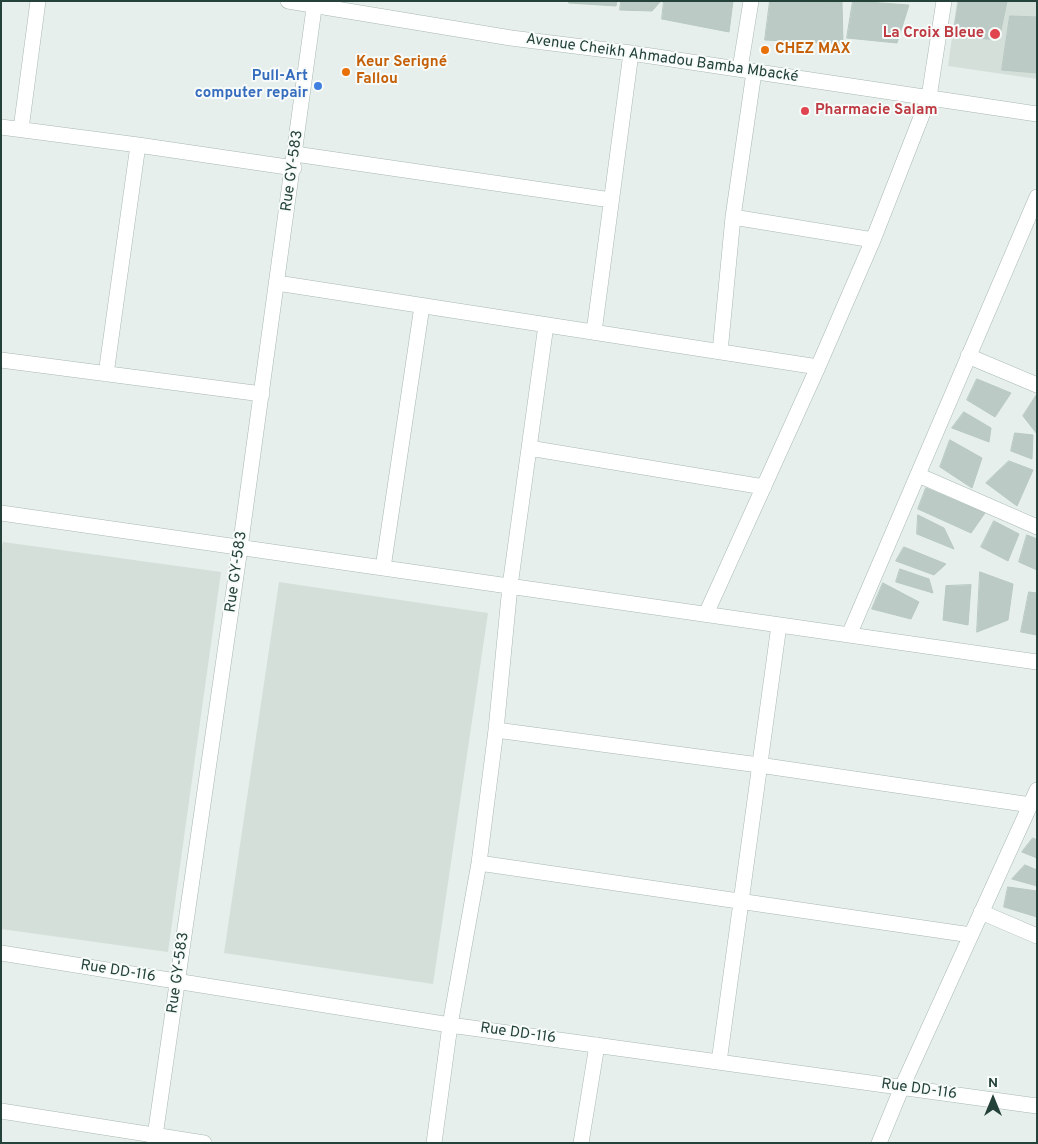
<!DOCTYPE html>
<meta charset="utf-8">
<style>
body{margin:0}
#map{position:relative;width:1038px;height:1144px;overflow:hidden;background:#e6efeb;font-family:Overpass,sans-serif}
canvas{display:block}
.frame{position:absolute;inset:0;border:2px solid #24423a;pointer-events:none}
.north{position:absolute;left:968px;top:1074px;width:50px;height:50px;-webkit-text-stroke:4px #f7fbf9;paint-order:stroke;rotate:0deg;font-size:14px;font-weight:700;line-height:20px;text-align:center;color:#24423a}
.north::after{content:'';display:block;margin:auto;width:18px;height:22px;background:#24423a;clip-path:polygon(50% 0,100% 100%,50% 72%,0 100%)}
</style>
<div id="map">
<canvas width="1038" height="1144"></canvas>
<div class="frame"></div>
<div class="north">N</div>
</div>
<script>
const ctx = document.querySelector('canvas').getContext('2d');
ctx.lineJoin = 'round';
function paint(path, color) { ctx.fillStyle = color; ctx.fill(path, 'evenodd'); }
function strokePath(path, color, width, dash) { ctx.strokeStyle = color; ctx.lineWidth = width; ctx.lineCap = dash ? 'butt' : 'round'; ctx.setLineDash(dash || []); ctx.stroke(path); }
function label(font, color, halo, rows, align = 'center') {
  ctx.font = font + ' Overpass,sans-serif'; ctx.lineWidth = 4; ctx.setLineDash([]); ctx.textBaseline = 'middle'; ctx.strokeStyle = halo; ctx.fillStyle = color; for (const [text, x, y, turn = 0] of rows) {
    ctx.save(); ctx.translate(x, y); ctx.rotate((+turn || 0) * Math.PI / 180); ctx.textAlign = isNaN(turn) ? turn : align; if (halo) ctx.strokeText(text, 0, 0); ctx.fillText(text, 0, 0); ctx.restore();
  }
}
paint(new Path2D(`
 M 957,1 L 1037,1 L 1037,79 L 948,66 Z
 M 3,542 L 221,572 L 168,952 L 1,929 L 1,552 Z
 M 279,582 L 488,613 L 433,984 L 224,953 Z`), '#d4dfda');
const building = new Path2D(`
 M 569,1 L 617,1 L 616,6 L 569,3 Z
 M 621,1 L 661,1 L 652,11 L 620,10 Z
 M 664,1 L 733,1 L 729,32 L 662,19 Z
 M 770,1 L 842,2 L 843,44 L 765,40 Z
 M 853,1 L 909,5 L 897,43 L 847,38 Z
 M 959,1 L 1007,1 L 999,40 L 953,36 Z
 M 1010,16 L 1037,17 L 1037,73 L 1002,70 Z
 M 977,379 L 1011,393 L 995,417 L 967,400 Z
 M 1037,394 L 1037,434 L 1023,416 Z
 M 964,412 L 991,428 L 989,442 L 952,428 Z
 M 1015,433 L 1033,435 L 1032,459 L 1011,451 Z
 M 950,440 L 982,458 L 972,488 L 940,467 Z
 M 1009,461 L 1033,470 L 1017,506 L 986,483 Z
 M 926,488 L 985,513 L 971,533 L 918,509 Z
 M 918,515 L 944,528 L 954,549 L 917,534 Z
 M 994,521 L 1019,534 L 1008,561 L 981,547 Z
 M 1027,535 L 1037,539 L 1037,570 L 1019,562 Z
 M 904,547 L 946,564 L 934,575 L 896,561 Z
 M 900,569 L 929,579 L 933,593 L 896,582 Z
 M 980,572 L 1013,584 L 1008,620 L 977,632 Z
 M 883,583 L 919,602 L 911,619 L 872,609 Z
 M 971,585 L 968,625 L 943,620 L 946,586 Z
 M 1029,592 L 1037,593 L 1037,635 L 1021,632 Z
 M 1033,838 L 1037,840 L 1037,858 L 1022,852 Z
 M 1025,865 L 1037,870 L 1037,886 L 1012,879 Z
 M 1008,887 L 1037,891 L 1037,917 L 1004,907 Z`);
paint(building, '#bbcac4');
strokePath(building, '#b8c9c2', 1);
const minor = new Path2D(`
 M 288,1 L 511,38 L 631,53 L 1037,114
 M 740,69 L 751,1
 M 1,127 L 138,145 L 294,168
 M 21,129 L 38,1
 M 295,154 L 611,200
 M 733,217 L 873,240
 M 277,283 L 818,367
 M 594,332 L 631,53
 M 720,352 L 733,217 L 754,72
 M 968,356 L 1037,385
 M 1,360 L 262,394
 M 106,374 L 138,145
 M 529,448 L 764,487
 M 918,475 L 1037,527
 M 1,513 L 1037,662
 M 383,568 L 422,306
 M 706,614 L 818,367 L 873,240 L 929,97 L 944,1
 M 849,635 L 1037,197
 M 496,730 L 759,765 L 1031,805
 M 479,863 L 971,935
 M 981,912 L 1037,936
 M 1,953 L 450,1025 L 1037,1106
 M 719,1062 L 779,625
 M 1,1111 L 204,1143
 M 154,1143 L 240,548 L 315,1
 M 434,1143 L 450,1025 L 479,863 L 496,730 L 510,586 L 546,325
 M 581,1143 L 597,1045
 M 879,1143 L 902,1087 L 1037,790`);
strokePath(minor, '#a8b8b2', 16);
strokePath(minor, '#fff', 15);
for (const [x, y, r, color] of [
 [995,34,6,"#e0444e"],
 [765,50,5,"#e8710a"],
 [346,72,5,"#e8710a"],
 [318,86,5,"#3f7fe0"],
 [805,111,5,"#e0444e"]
]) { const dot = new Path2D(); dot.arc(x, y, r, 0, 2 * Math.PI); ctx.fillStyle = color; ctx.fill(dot); strokePath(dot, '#f7fbf9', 2); }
label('bold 15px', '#be3a42', '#f7fbf9', [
 ["La Croix Bleue",984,34],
 ["Pharmacie Salam",815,111,"left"]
], 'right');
label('bold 15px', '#c56008', '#f7fbf9', [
 ["CHEZ MAX",775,50],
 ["Keur Serigné",356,63],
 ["Fallou",356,80]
], 'left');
label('15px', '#24423a', '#f7fbf9', [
 ["Avenue Cheikh Ahmadou Bamba Mbacké",662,59,8],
 ["Rue GY-583",293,171,-82],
 ["Rue GY-583",237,572,-82],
 ["Rue DD-116",118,972,9],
 ["Rue GY-583",179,973,-82],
 ["Rue DD-116",518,1034,8],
 ["Rue DD-116",919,1090,8]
]);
label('bold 15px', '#366cbe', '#f7fbf9', [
 ["Pull-Art",308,77],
 ["computer repair",308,94]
], 'right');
</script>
